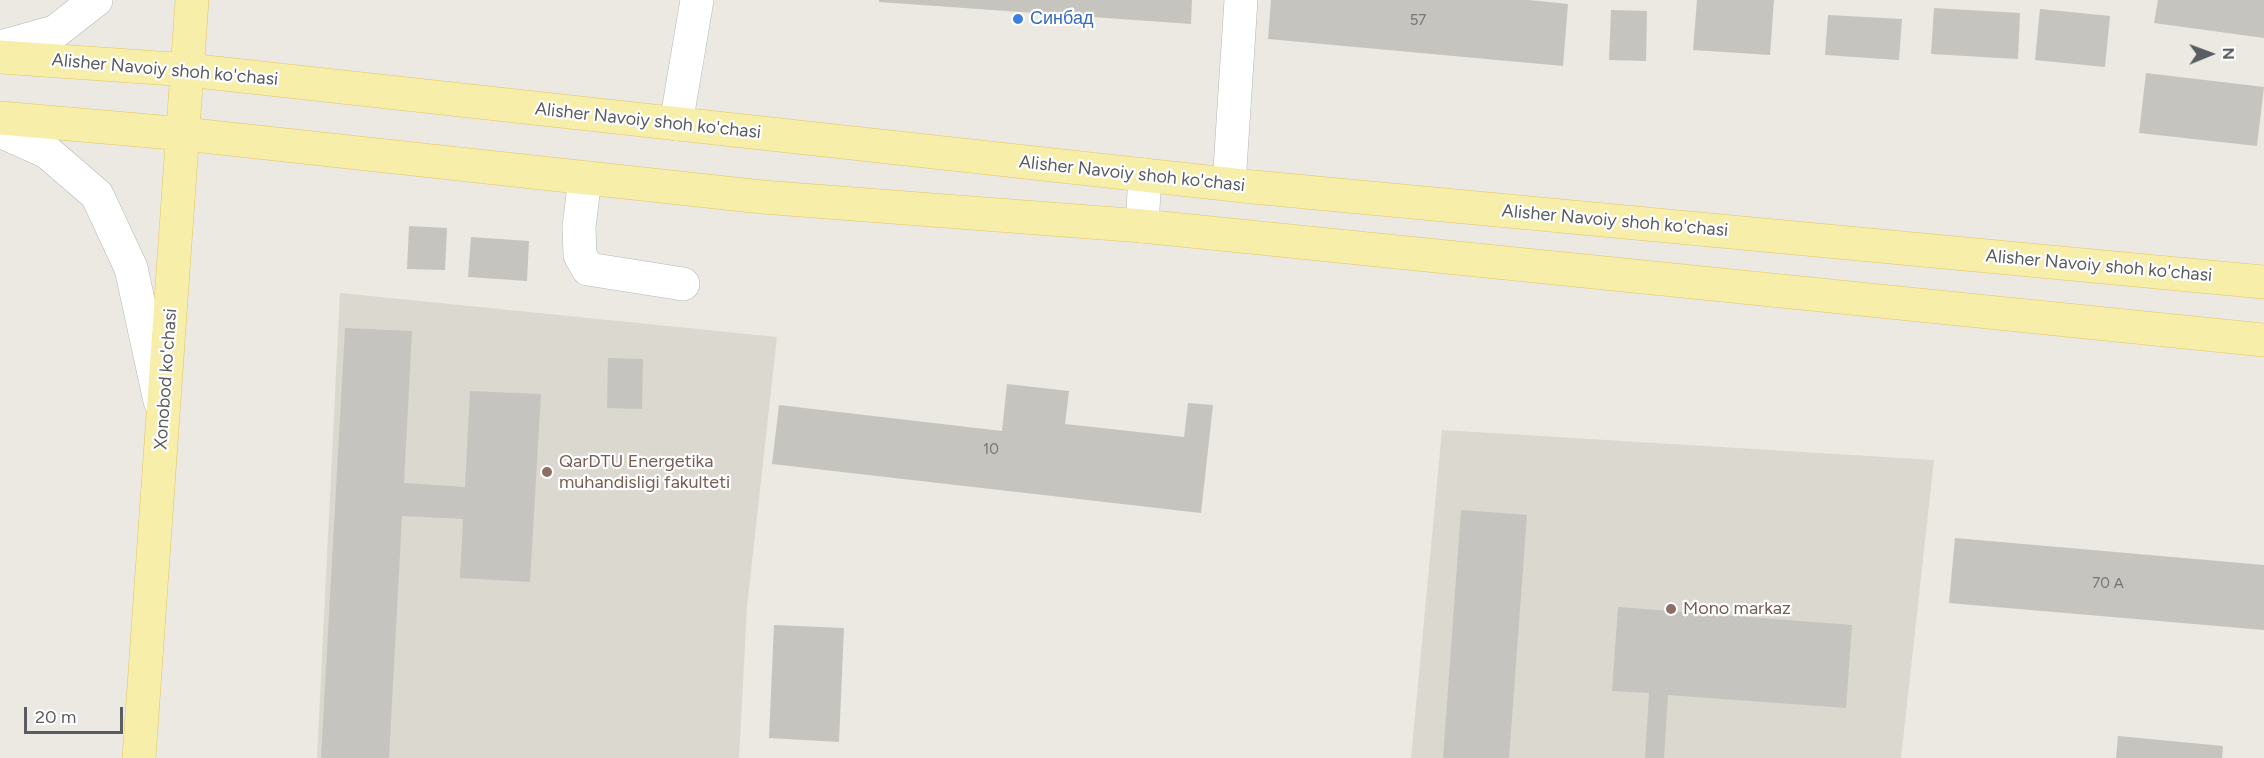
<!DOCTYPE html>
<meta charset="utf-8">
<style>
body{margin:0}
#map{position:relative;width:2264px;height:758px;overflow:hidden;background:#ebe9e1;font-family:Figtree,sans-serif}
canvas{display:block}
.north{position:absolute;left:2180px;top:24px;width:60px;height:60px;-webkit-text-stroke:4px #fff;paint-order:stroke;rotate:89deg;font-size:16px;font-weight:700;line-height:24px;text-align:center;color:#595c60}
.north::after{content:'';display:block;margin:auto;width:21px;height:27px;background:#595c60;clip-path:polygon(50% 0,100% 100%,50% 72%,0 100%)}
.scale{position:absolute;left:24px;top:707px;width:99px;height:27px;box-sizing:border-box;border:3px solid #595c60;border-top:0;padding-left:8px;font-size:18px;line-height:21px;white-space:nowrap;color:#595c60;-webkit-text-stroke:4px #fff;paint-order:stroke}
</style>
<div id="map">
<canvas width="2264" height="758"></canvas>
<div class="north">N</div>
<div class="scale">20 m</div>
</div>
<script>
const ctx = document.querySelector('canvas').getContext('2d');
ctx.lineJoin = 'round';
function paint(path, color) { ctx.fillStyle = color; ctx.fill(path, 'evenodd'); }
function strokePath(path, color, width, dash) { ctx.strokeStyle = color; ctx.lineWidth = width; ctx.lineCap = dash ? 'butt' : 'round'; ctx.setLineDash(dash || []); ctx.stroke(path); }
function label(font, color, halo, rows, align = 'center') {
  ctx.font = font + ' Figtree,sans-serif'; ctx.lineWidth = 4.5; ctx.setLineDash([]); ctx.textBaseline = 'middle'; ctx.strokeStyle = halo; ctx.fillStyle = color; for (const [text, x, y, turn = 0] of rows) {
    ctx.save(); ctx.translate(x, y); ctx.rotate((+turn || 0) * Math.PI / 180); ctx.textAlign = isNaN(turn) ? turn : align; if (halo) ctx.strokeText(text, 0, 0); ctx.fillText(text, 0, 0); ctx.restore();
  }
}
paint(new Path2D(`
 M 340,293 L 777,337 L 747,607 L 739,758 L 317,758 Z
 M 1442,430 L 1934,460 L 1901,758 L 1411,758 Z`), '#dad8cf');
paint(new Path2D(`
 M 879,0 L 1192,0 L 1191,24 L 879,2 Z
 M 1271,0 L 1529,0 L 1568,4 L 1563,66 L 1268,39 Z
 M 1697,0 L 1774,0 L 1770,55 L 1693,50 Z
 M 2158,0 L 2264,0 L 2264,38 L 2154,23 Z
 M 1934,8 L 2020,13 L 2018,59 L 1931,54 Z
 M 2040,9 L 2110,16 L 2105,67 L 2035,60 Z
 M 1611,10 L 1647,11 L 1646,61 L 1609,60 Z
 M 1828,15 L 1902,19 L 1899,60 L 1825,55 Z
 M 2146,73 L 2264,87 L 2257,146 L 2139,133 Z
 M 409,226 L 447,228 L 445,270 L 407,269 Z
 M 471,237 L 529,241 L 527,281 L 468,277 Z
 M 345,328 L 412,331 L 404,483 L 465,487 L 470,391 L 541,394 L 530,582 L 460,578 L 463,519 L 402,516 L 389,758 L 321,758 Z
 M 608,358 L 643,359 L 642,409 L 607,408 Z
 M 1007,384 L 1069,391 L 1065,424 L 1184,437 L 1188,403 L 1213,405 L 1201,513 L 772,464 L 779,405 L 1002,431 Z
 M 1461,510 L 1527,515 L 1509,758 L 1443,758 Z
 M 1955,538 L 2264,565 L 2264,630 L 1949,603 Z
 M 1618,607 L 1852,625 L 1846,708 L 1668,695 L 1664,758 L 1645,758 L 1649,693 L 1612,691 Z
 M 774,625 L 844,628 L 839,742 L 769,738 Z
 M 2118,736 L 2223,746 L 2222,758 L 2116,758 Z`), '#c6c4be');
const minor = new Path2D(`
 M 0,47 L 55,32 L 96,0
 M 676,124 L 697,0
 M 0,131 L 47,152 L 97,195 L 131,268 L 160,401
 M 585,178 L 579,227 L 580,255 L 588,269 L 683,284
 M 1229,184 L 1241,0
 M 1142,226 L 1145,175`);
const major = new Path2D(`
 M 0,57 L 188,70 L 1253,187 L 2264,282
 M 0,118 L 184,134 L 762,197 L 1142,226 L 2264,340
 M 139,758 L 192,0`);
strokePath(minor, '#b3b6ba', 34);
strokePath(major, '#e3c562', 34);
strokePath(minor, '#fff', 33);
strokePath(major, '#f7eeaa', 33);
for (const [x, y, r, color] of [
 [1018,19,6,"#3f7fe0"],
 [547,472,6,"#8d6e63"],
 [1671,609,6,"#8d6e63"]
]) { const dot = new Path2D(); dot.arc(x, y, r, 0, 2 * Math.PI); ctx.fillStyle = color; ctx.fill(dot); strokePath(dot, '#fff', 2); }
label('15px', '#747678', null, [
 ["57",1418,21],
 ["10",991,450],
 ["70 А",2108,584]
]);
label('18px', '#366cbe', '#fff', [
 ["Синбад",1030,19]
], 'left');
label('18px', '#595c60', '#fff', [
 ["Alisher Navoiy shoh ko'chasi",165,70,5],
 ["Alisher Navoiy shoh ko'chasi",648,121,6],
 ["Alisher Navoiy shoh ko'chasi",1132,174,6],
 ["Alisher Navoiy shoh ko'chasi",1615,221,5],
 ["Alisher Navoiy shoh ko'chasi",2099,266,5],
 ["Xonobod ko'chasi",166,379,-86]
]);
label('18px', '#785e54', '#fff', [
 ["QarDTU Energetika",559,462],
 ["muhandisligi fakulteti",559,483],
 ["Mono markaz",1683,609]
], 'left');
</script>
